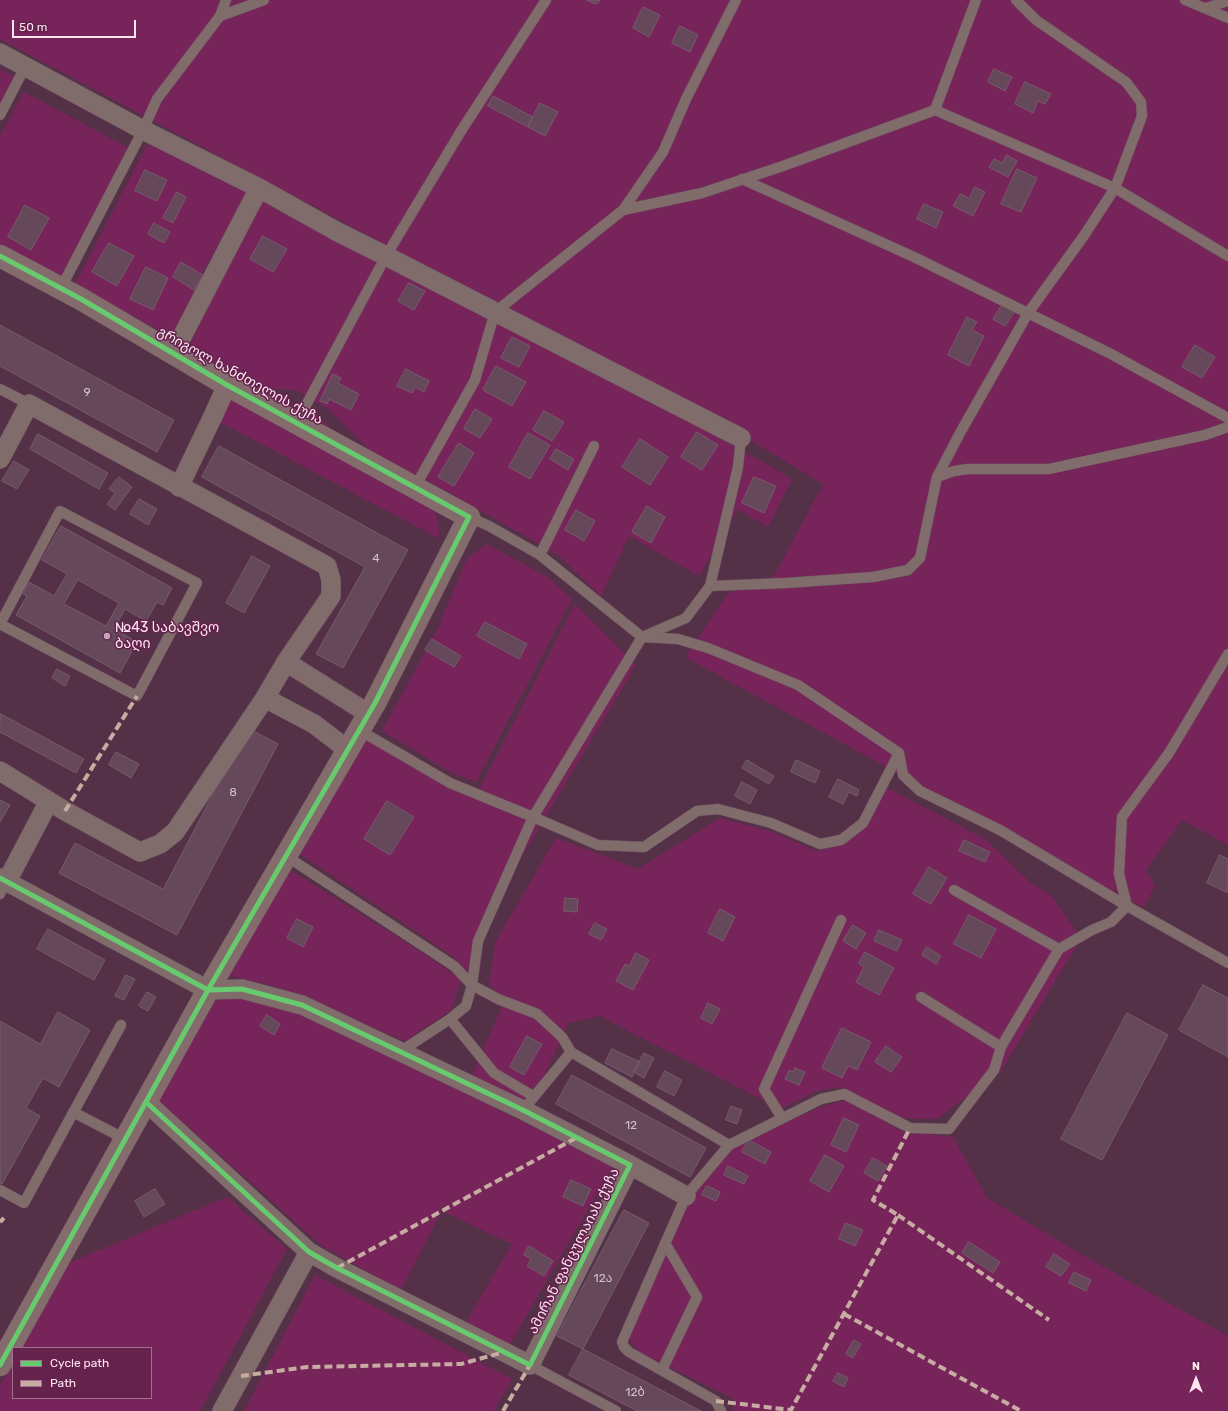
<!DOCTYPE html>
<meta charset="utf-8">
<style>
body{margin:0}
#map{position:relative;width:1228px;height:1411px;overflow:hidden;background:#553148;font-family:Rubik,sans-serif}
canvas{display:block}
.legend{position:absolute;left:12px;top:1347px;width:140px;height:52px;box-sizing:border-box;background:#64224c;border:1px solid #a2708e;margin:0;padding:5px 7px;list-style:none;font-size:12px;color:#fee5f2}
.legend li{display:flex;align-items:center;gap:8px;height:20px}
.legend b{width:20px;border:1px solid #a2708e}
.north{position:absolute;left:1176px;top:1359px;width:40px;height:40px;-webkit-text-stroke:3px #64224c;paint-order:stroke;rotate:0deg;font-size:11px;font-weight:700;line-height:16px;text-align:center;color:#fee5f2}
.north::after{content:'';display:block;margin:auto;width:14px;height:18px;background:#fee5f2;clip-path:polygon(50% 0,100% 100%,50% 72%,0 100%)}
.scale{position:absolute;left:12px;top:20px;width:124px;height:18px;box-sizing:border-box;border:2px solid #fee5f2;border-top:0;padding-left:5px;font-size:12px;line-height:14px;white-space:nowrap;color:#fee5f2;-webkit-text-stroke:3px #64224c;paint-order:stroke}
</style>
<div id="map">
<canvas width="1228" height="1411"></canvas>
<ul class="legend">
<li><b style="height:5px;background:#67ca6e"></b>Cycle path</li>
<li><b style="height:5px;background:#c7aca2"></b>Path</li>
</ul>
<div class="north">N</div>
<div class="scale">50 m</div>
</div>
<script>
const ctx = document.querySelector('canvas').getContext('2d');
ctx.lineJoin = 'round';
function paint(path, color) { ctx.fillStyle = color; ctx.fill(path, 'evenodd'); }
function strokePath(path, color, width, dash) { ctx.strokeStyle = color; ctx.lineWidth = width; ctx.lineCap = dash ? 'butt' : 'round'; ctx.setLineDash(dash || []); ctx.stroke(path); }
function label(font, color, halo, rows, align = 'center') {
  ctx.font = font + ' Rubik,"Noto Sans Georgian",sans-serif'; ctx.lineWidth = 3; ctx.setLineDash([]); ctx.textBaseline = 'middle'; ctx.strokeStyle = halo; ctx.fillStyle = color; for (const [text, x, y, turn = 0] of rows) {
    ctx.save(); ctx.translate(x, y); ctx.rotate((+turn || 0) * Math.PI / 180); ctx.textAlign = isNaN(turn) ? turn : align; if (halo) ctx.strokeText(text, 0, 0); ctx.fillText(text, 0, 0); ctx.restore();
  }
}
paint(new Path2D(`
 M 0,0 L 1228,0 L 1228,845 L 1182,820 L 1146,870 L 1155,886 L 1143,907 L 685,657 L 728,593 L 774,576 L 823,484 L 738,433 L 0,39 Z
 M 0,69 L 15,77 L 0,105 Z
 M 24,92 L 127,147 L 63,281 L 0,248 L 0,136 Z
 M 148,143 L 250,188 L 204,270 L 177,339 L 74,286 Z
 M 251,191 L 715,435 L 792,479 L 768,527 L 738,509 L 699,576 L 629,536 L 601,596 L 558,555 L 420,476 L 387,467 L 328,409 L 298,391 L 240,385 L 187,352 L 216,290 Z
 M 276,397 L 314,412 L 374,471 L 434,500 L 440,539 L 220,422 L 231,398 Z
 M 487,544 L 549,578 L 572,599 L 476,782 L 452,773 L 382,731 L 439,626 L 467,558 Z
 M 575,604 L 636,665 L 476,934 L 470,975 L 454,957 L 297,852 L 365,738 L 475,797 Z
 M 885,787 L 985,839 L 1031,883 L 1052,896 L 1081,938 L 1001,1071 L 937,1119 L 900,1118 L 839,1087 L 817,1091 L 780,1109 L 600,1016 L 568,1023 L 532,1104 L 471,1078 L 504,1001 L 489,984 L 495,943 L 556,838 L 638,869 L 720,818 L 770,831 L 817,851 L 836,847 L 856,831 Z
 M 287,868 L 426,955 L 461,980 L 451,1010 L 405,1041 L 274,986 L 227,975 Z
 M 227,993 L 296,1012 L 360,1040 L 499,1110 L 613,1166 L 509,1346 L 465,1324 L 512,1244 L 442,1211 L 401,1290 L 322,1246 L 158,1100 L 210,1005 Z
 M 847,1100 L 901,1131 L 953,1137 L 987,1198 L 1091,1260 L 1228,1336 L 1228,1411 L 734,1411 L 732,1398 L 641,1353 L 634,1346 L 629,1338 L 690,1198 L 707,1177 L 738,1143 L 823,1106 Z
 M 227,1197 L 287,1249 L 200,1411 L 0,1411 L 0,1386 L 13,1363 L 13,1398 L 151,1398 L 151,1348 L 21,1348 L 69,1263 Z
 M 315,1275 L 512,1379 L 494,1411 L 244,1411 Z`), '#77245a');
const building = new Path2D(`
 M 587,0 L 600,0 L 597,4 Z
 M 643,7 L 660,15 L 649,37 L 633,28 Z
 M 680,26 L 698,35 L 690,52 L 672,43 Z
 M 994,69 L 1012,77 L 1005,91 L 988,82 Z
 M 1025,82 L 1051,94 L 1045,104 L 1038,101 L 1033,113 L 1015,104 Z
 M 493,96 L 533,117 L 528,127 L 488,106 Z
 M 540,103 L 558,112 L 545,136 L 528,127 Z
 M 1007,155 L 1017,161 L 1008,177 L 989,167 L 994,159 L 1002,163 Z
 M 1017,169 L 1037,178 L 1021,212 L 1001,204 Z
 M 145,170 L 167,180 L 157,201 L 135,191 Z
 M 975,187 L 985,192 L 973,216 L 953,206 L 960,194 L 969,198 Z
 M 177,192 L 186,197 L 173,223 L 163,218 Z
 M 924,204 L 943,212 L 936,228 L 917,219 Z
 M 25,205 L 49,218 L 31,250 L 8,237 Z
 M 154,223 L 170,232 L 164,243 L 148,234 Z
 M 263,236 L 287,249 L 273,272 L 250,259 Z
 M 109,243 L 134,256 L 117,286 L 92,272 Z
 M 181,262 L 203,275 L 194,290 L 173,277 Z
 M 146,267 L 168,278 L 153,310 L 130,299 Z
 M 409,283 L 425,291 L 414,310 L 398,301 Z
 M 1003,304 L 1015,311 L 1005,326 L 993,319 Z
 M 967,317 L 977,322 L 972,330 L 984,336 L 969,366 L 948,355 Z
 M 0,325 L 174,420 L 157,452 L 0,366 Z
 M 512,337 L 530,346 L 519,367 L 501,358 Z
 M 1195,345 L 1215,357 L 1202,378 L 1182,367 Z
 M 496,366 L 526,382 L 512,406 L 483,390 Z
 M 406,369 L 429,381 L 424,392 L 415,387 L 412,393 L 397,386 Z
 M 333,374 L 341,378 L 338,383 L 359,394 L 351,410 L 329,399 L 327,404 L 320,401 Z
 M 475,409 L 492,419 L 480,438 L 464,429 Z
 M 544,411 L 564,422 L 552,441 L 533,430 Z
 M 697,432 L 718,445 L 702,470 L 681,457 Z
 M 528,433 L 550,445 L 530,479 L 509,467 Z
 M 38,434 L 108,473 L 99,489 L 30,449 Z
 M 640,439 L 668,457 L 650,485 L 622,467 Z
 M 459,443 L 474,453 L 454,486 L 438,477 Z
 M 219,446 L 408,550 L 343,668 L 316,654 L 365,567 L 202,477 Z
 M 556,449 L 574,459 L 568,470 L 550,459 Z
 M 14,461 L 29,470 L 17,489 L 2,481 Z
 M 119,477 L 132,487 L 115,510 L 107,504 L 115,493 L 109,489 Z
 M 754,477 L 776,486 L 764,513 L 742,503 Z
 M 139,499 L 157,509 L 148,525 L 130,514 Z
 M 647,506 L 665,517 L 651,543 L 632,532 Z
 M 576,510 L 595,521 L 584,541 L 565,530 Z
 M 61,526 L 172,588 L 163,605 L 157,602 L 146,621 L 125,609 L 114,629 L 137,642 L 120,673 L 16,615 L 27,596 L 23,594 L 29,582 L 54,596 L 67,574 L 42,560 ZM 78,580 L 119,603 L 106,626 L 64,604 Z
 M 252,556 L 270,566 L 244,613 L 226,603 Z
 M 485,622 L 527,644 L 519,659 L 477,636 Z
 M 432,639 L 461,656 L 454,667 L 425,650 Z
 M 57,669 L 70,676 L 65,686 L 52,678 Z
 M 1,714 L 84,759 L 76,773 L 0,732 Z
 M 248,728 L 278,744 L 177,935 L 59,873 L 75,843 L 163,889 Z
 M 116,752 L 139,764 L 131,778 L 109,765 Z
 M 747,760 L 774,776 L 769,784 L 742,768 Z
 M 796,760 L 820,771 L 815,783 L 791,772 Z
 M 838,779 L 859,790 L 857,796 L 849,792 L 843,804 L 829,797 Z
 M 742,782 L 757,790 L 750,804 L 735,796 Z
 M 0,800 L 10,805 L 0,822 Z
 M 387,801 L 414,817 L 390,855 L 364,839 Z
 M 964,840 L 990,852 L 985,862 L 959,851 Z
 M 1220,855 L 1228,859 L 1228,893 L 1207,883 Z
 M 929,867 L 947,878 L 931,904 L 913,894 Z
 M 565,898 L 578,899 L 577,912 L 564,911 Z
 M 720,909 L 735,917 L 723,941 L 708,933 Z
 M 969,915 L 996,929 L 981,958 L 954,944 Z
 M 297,919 L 313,927 L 303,947 L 287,938 Z
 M 595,923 L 607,929 L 601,940 L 589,934 Z
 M 853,925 L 866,933 L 856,949 L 843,941 Z
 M 48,929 L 105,960 L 94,980 L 37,949 Z
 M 879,930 L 902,940 L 897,951 L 874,941 Z
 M 927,947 L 941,956 L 936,964 L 922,955 Z
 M 865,952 L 894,968 L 879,995 L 856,982 L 864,967 L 859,964 Z
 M 636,953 L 649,960 L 633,990 L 616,981 L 625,964 L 629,966 Z
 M 126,975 L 135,979 L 124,1000 L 115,996 Z
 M 1203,985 L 1228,998 L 1228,1057 L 1179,1030 Z
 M 147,992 L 156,997 L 148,1011 L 139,1006 Z
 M 708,1003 L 720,1009 L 712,1024 L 701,1018 Z
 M 58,1012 L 90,1030 L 59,1087 L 43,1078 L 26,1108 L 40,1116 L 2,1184 L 0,1183 L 0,1021 L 40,1044 Z
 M 1127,1013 L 1168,1035 L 1102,1160 L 1061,1139 Z
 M 267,1015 L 280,1024 L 274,1035 L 260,1026 Z
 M 842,1028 L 871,1042 L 857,1070 L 848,1066 L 842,1078 L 822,1068 Z
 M 527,1036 L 542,1044 L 524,1075 L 510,1067 Z
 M 886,1046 L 902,1057 L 891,1072 L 875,1062 Z
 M 612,1049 L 640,1062 L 632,1077 L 605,1063 Z
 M 644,1053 L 654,1058 L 644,1078 L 634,1072 Z
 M 795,1068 L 805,1072 L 799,1085 L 785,1079 L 789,1070 L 793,1072 Z
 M 665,1071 L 682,1080 L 674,1096 L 657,1087 Z
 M 572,1075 L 706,1148 L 690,1177 L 556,1104 Z
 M 731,1106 L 742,1110 L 737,1124 L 726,1120 Z
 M 844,1118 L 859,1125 L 846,1152 L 831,1145 Z
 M 749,1140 L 771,1152 L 765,1164 L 742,1152 Z
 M 825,1155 L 844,1166 L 829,1192 L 810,1181 Z
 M 873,1158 L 887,1166 L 878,1181 L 864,1173 Z
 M 728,1166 L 748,1176 L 744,1184 L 724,1175 Z
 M 571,1180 L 591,1189 L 583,1206 L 563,1197 Z
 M 707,1186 L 720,1192 L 716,1201 L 702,1195 Z
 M 155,1189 L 165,1204 L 144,1217 L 135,1201 Z
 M 624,1210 L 649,1223 L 583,1349 L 557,1336 Z
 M 846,1223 L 863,1230 L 855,1246 L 839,1239 Z
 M 969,1242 L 1000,1262 L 993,1273 L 962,1253 Z
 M 529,1246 L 553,1261 L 544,1276 L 527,1266 L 531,1259 L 524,1255 Z
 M 1054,1254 L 1070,1264 L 1061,1276 L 1046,1267 Z
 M 1074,1272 L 1091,1280 L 1086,1291 L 1069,1283 Z
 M 854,1340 L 861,1344 L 853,1358 L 846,1354 Z
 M 583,1349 L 701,1411 L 637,1411 L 569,1375 Z
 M 838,1373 L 848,1378 L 844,1387 L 833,1381 Z`);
paint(building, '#65485a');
strokePath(building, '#785a6d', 1);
const lane = new Path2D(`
 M 1185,0 L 1228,18
 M 1206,8 L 1228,1
 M 220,16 L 264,0
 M 935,110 L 976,0
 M 0,115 L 25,67
 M 742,179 L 914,257 L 1111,354 L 1228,418
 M 623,210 L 702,193 L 783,166 L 935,110 L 1115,188 L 1228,256
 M 61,288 L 143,130 L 157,99 L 220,16 L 226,0
 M 0,389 L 29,404
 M 297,422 L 386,256 L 461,131 L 546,0
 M 937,477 L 960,433 L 1028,313 L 1083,237 L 1115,188 L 1142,116 L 1141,102 L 1126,82 L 1036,20 L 1016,0
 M 415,487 L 475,380 L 495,312 L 623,210 L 663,152 L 686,99 L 736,0
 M 60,511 L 197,583 L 137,696 L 0,624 Z
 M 469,517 L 489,526 L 540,555 L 642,637 L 678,639 L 708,648 L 798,685 L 899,753 L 903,775 L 920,791 L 1000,830 L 1127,906 L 1228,963
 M 540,555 L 594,446
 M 710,586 L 786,583 L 873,577 L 908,570 L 920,558 L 937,477 L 954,471 L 968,469 L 1049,469 L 1205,435 L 1228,427
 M 359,730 L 450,783 L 533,817 L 598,845 L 644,847 L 697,811 L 718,809 L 771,823 L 820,844 L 841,840 L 863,823 L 899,753
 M 286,856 L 454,966 L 472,985 L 498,999 L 537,1014 L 562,1037 L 571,1052
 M 954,890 L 1059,949
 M 0,894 L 7,881
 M 1127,906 L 1119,874 L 1122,817 L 1169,753 L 1228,654
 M 921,997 L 1001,1047
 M 450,1019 L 494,1073 L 533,1096
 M 401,1051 L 450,1019 L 466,1006 L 472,985 L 478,941 L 533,817 L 642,637 L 686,618 L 710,586 L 738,467 L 741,438
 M 523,1110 L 571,1052 L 729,1145
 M 73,1112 L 125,1139
 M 782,1118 L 764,1089 L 841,920
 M 0,1190 L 24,1203 L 121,1025
 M 530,1365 L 616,1411
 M 662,1370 L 697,1297 L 665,1243
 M 721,1411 L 716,1401 L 629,1352 L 624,1347 L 622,1342 L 686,1196 L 729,1145 L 821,1099 L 844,1094 L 910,1128 L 949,1129 L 994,1070 L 1001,1047 L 1059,949 L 1092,930 L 1111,922 L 1127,906`);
const street = new Path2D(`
 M 0,53 L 143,130 L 259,188 L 336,231 L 386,256 L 741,438
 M 173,354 L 259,188
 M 0,459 L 29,404 L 327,566 L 331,580 L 331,596 L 286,662 L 265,698 L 175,832 L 160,844 L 140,852 L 65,811 L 0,771
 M 179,487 L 214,414 L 227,385
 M 286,662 L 369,714
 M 265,698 L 314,724 L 348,750
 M 0,878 L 208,990 L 242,989 L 302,1005 L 523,1110 L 630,1165 L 530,1365 L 337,1268 L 309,1252 L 146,1102
 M 7,881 L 49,801
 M 630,1165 L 686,1196
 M 222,1411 L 309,1252`);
const secondary = new Path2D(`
 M 0,256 L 81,299 L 227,385 L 469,517 L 375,703 L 208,990 L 0,1365`);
strokePath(lane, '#6e5062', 11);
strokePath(street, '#6e5062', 20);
strokePath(secondary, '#6e5062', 23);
strokePath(lane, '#806c6a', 10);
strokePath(street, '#806c6a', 19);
strokePath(secondary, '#856c6c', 22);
strokePath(new Path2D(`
 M 65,811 L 137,696
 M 898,1215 L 1049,1320
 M 0,1222 L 4,1218
 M 337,1268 L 576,1138
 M 844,1314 L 1021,1411
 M 241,1376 L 307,1367 L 461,1364 L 504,1352
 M 716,1401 L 791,1410 L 898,1215 L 873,1200 L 910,1128
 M 503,1411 L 530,1365`), '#c7aca2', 4, [8, 4]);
strokePath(new Path2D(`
 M 0,256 L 81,299 L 227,385 L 469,517 L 375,703 L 208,990 L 0,1365
 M 0,878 L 208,990 L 242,989 L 302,1005 L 523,1110 L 630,1165 L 530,1365 L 337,1268 L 309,1252 L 146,1102`), '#67ca6e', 5);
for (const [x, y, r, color] of [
 [107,636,4,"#c3a6b6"]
]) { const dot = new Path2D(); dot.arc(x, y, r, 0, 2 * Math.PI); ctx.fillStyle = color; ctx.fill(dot); strokePath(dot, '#64224c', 1.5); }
label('12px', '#d8becc', null, [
 ["9",87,393],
 ["4",376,559],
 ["8",233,793],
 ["12",631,1126],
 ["12ა",603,1279],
 ["12ბ",635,1393]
]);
label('14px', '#fee5f2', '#64224c', [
 ["გრიგოლ ხანძთელის ქუჩა",240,376,29],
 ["ამირან ფანცულაიას ქუჩა",574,1251,-63]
]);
label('14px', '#fee5f2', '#64224c', [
 ["№43 საბავშვო",115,628],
 ["ბაღი",115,644]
], 'left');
</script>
